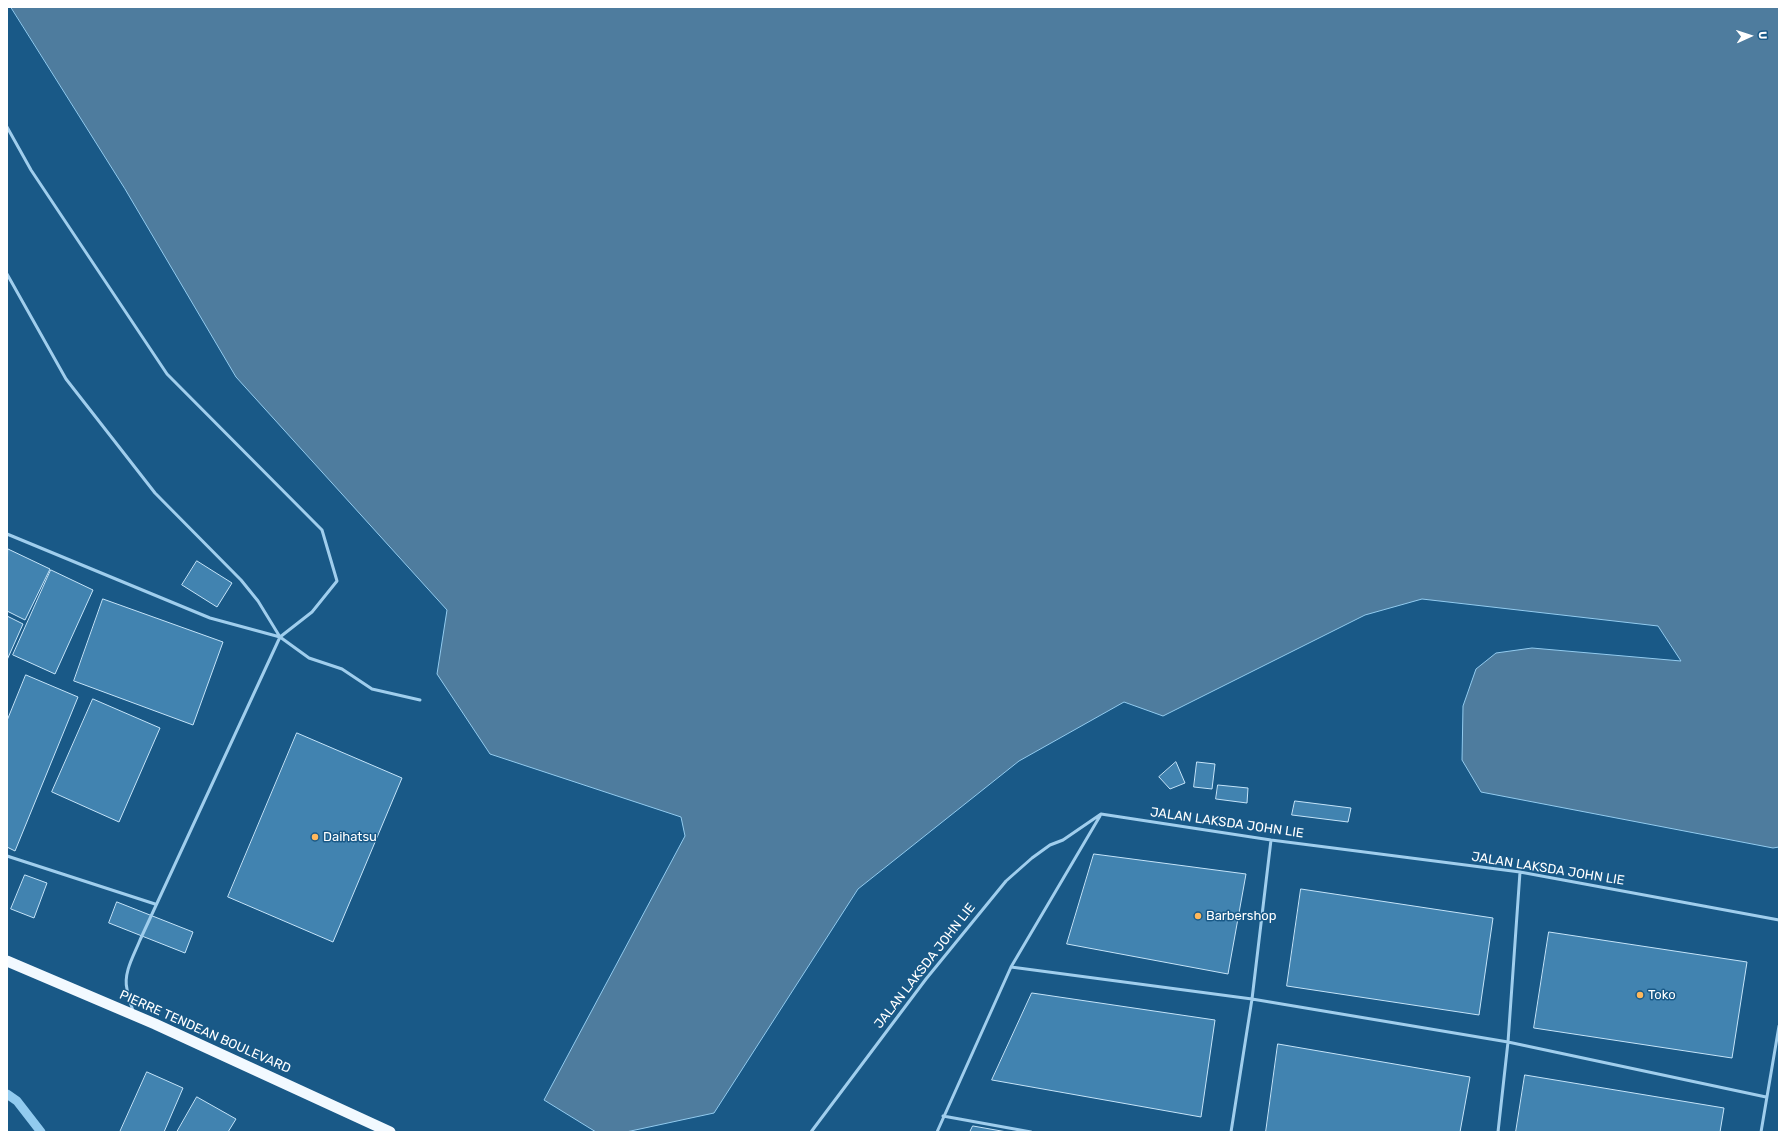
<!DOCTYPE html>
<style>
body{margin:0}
#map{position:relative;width:1786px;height:1139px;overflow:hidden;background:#195987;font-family:Rubik,sans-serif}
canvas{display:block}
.frame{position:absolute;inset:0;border:8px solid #fff;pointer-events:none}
.north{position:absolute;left:1730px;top:16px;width:40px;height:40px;-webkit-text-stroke:3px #195987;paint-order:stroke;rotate:87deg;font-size:11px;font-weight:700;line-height:16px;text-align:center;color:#fff}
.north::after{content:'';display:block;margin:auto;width:14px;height:18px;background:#fff;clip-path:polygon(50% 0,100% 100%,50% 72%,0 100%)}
</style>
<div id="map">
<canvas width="1786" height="1139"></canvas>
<div class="frame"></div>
<div class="north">U</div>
</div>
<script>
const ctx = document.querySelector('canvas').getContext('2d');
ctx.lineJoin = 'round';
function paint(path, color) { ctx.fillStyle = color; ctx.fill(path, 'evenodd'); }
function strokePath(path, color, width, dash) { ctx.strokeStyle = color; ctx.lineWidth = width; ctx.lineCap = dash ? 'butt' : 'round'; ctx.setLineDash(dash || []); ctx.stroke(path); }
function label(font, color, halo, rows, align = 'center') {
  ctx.font = font + ' Rubik,sans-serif'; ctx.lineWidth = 3; ctx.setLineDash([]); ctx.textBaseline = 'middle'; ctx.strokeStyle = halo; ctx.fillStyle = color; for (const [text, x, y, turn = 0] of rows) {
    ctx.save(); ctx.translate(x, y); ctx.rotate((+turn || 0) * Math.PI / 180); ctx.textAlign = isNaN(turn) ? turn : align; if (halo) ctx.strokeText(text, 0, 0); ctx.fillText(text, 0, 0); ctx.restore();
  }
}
const water = new Path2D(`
 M 11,7 L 1779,7 L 1779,847 L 1773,848 L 1481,792 L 1462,760 L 1463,706 L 1476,669 L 1496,653 L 1532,648 L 1681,661 L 1658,626 L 1422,599 L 1365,615 L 1163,716 L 1124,702 L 1019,761 L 858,889 L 714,1113 L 626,1132 L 596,1132 L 544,1100 L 685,836 L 681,817 L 490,754 L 437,674 L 447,610 L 236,377 L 125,189 Z`);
paint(water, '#4e7c9e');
strokePath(water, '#92cbef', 1);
strokePath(new Path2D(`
 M 7,1094 L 17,1101 L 41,1132`), '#92cbef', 9);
const building = new Path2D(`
 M 8,549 L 50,569 L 25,620 L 7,611 Z
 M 197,561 L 232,583 L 217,607 L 182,585 Z
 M 51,570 L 93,590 L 55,674 L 13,655 Z
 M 103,599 L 223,642 L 193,725 L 74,681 Z
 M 7,616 L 23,624 L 7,660 Z
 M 26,675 L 78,697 L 15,851 L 7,847 L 7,721 Z
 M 93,699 L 160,728 L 119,822 L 52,792 Z
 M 297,733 L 402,778 L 333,942 L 228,897 Z
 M 1176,762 L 1185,783 L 1170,789 L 1159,777 Z
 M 1197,762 L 1215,764 L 1212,789 L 1194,787 Z
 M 1218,785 L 1248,788 L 1247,803 L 1216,799 Z
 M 1295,801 L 1351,808 L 1348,822 L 1292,815 Z
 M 1094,854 L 1246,874 L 1228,974 L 1067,944 Z
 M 25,875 L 47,883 L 34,918 L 11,909 Z
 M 1301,889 L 1493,918 L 1479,1015 L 1287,986 Z
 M 117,902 L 193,932 L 185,953 L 109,923 Z
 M 1549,932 L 1747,962 L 1732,1058 L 1534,1028 Z
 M 1032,993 L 1215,1020 L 1201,1117 L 992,1080 Z
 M 1278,1044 L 1470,1077 L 1460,1132 L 1266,1132 Z
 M 147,1072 L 183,1088 L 164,1132 L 120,1132 Z
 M 1525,1075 L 1724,1108 L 1720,1132 L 1516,1132 Z
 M 197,1097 L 236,1119 L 228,1132 L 177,1132 Z
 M 973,1126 L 1007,1132 L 970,1132 Z`);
paint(building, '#4183b0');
strokePath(building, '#c5e4f9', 1);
strokePath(new Path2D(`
 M 7,127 L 31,170 L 167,374 L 322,530 L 337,581 L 312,612 L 280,637 L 140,940 C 134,955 123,973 127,989 C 128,997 131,1004 133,1011
 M 7,274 L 66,379 L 155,493 L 241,580 L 258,601 L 280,637 L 309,658 L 342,669 L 372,689 L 420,700
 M 7,534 L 210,618 L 280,637
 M 7,856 L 155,904
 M 1011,967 L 1252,999 L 1508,1042 L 1766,1097
 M 943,1116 L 1031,1132
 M 811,1132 L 926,979 L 1006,881 L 1032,858 L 1050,845 L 1063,840 L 1101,814 L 1271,840 L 1520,872 L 1779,920
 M 937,1132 L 1011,967 L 1100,816
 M 1231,1132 L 1252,999 L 1271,840
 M 1498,1132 L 1508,1042 L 1520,872
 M 1761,1132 L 1779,1026`), '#a0ceed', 3);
strokePath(new Path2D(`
 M 7,961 L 155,1024 L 390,1132`), '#f2f9ff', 11);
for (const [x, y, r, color] of [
 [315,837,4,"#ffb85b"],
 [1198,916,4,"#ffb85b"],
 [1640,995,4,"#ffb85b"]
]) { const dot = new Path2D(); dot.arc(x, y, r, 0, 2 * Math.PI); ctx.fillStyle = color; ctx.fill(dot); strokePath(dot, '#195987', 1.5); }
label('13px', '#fff', '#195987', [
 ["JALAN LAKSDA JOHN LIE",1227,823,8],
 ["JALAN LAKSDA JOHN LIE",1548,869,9],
 ["JALAN LAKSDA JOHN LIE",925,966,-52],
 ["PIERRE TENDEAN BOULEVARD",205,1032,24]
]);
label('13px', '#fff', '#195987', [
 ["Daihatsu",323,837],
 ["Barbershop",1206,916],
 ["Toko",1648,995]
], 'left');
</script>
